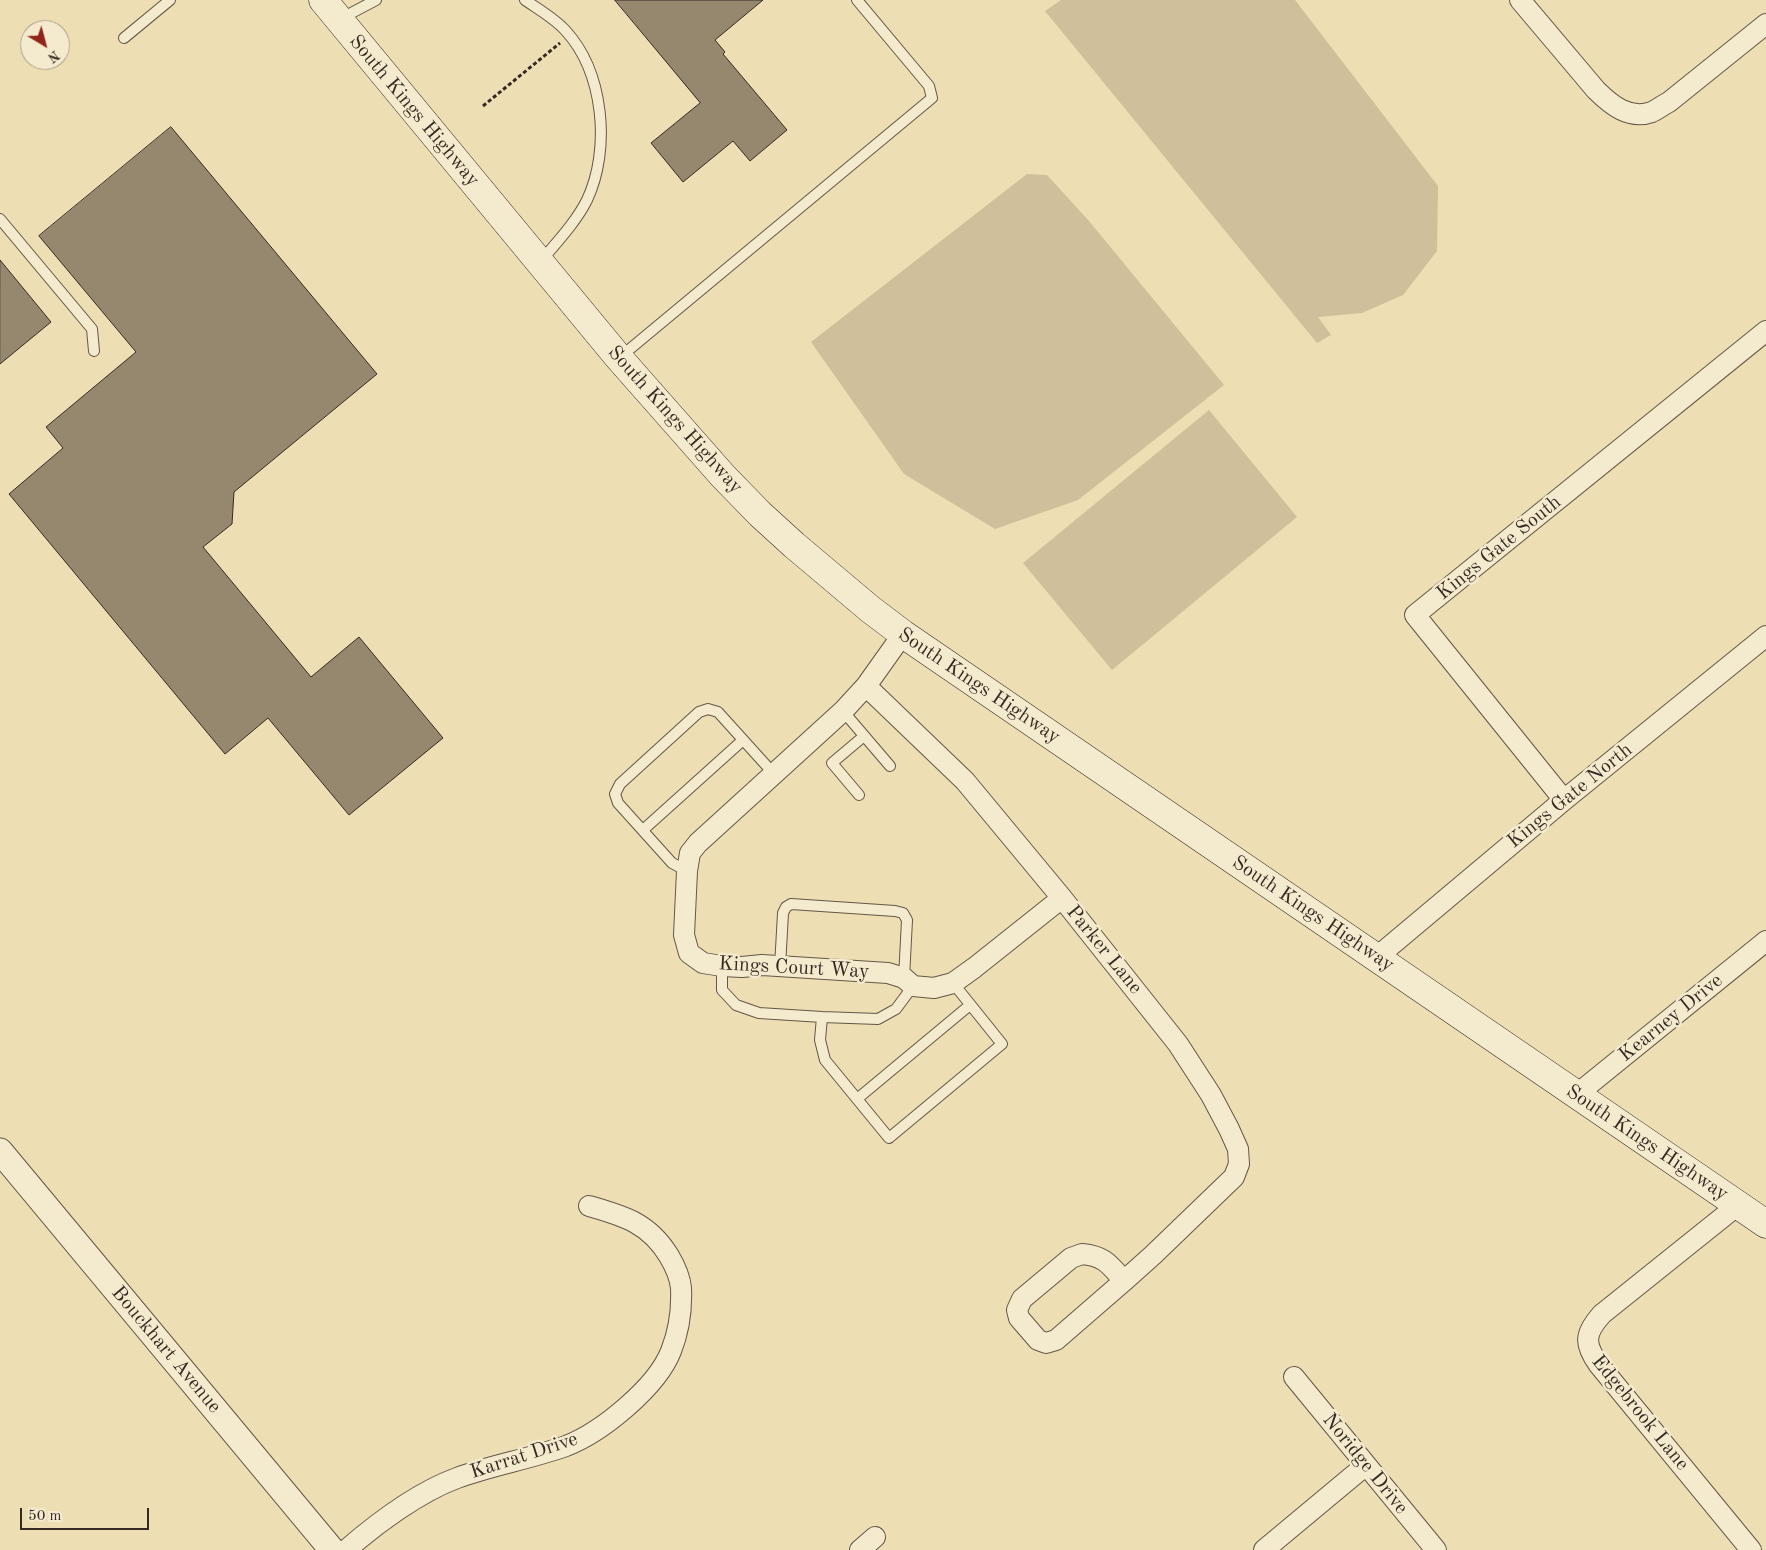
<!DOCTYPE html>
<style>
body{margin:0}
#map{position:relative;width:1766px;height:1550px;overflow:hidden;background:#eedeb3;font-family:"Old Standard TT",serif}
canvas{display:block}
.north{position:absolute;left:20px;top:20px;width:50px;height:50px;box-sizing:border-box;background:#f4eace;border:1px solid #a89d8a;border-radius:50%;rotate:143deg;font-size:14px;font-weight:700;line-height:20px;text-align:center;color:#352a23}
.north::after{content:'';display:block;margin:auto;width:18px;height:22px;background:#8f2418;clip-path:polygon(50% 0,100% 100%,50% 72%,0 100%)}
.scale{position:absolute;left:20px;top:1508px;width:129px;height:22px;box-sizing:border-box;border:2px solid #352a23;border-top:0;padding-left:6px;font-size:15px;line-height:18px;white-space:nowrap;color:#352a23;-webkit-text-stroke:4px #f4eace;paint-order:stroke}
</style>
<div id="map">
<canvas width="1766" height="1550"></canvas>
<div class="north">N</div>
<div class="scale">50 m</div>
</div>
<script>
const ctx = document.querySelector('canvas').getContext('2d');
ctx.lineJoin = 'round';
function paint(path, color) { ctx.fillStyle = color; ctx.fill(path, 'evenodd'); }
function strokePath(path, color, width, dash) { ctx.strokeStyle = color; ctx.lineWidth = width; ctx.lineCap = dash ? 'butt' : 'round'; ctx.setLineDash(dash || []); ctx.stroke(path); }
function label(font, color, halo, rows, align = 'center') {
  ctx.font = font + ' "Old Standard TT",serif'; ctx.lineWidth = 5; ctx.setLineDash([]); ctx.textBaseline = 'middle'; ctx.strokeStyle = halo; ctx.fillStyle = color; for (const [text, x, y, turn = 0] of rows) {
    ctx.save(); ctx.translate(x, y); ctx.rotate((+turn || 0) * Math.PI / 180); ctx.textAlign = isNaN(turn) ? turn : align; if (halo) ctx.strokeText(text, 0, 0); ctx.fillText(text, 0, 0); ctx.restore();
  }
}
paint(new Path2D(`
 M 1061,0 L 1295,0 L 1438,186 L 1437,251 L 1403,295 L 1362,313 L 1318,317 L 1331,335 L 1317,343 L 1045,11 Z
 M 1027,174 L 1047,175 L 1089,221 L 1224,385 L 1078,500 L 995,529 L 904,474 L 811,342 Z
 M 1209,410 L 1297,517 L 1112,670 L 1023,563 Z`), '#cfbf9b');
const building = new Path2D(`
 M 615,0 L 763,0 L 715,40 L 725,52 L 723,54 L 787,130 L 750,161 L 733,141 L 683,182 L 651,143 L 700,103 Z
 M 171,127 L 377,374 L 234,492 L 232,524 L 203,547 L 311,677 L 359,637 L 443,738 L 349,815 L 268,718 L 225,754 L 9,494 L 63,448 L 46,427 L 136,352 L 39,236 Z
 M 0,260 L 51,322 L 0,364 Z`);
paint(building, '#95886e');
strokePath(building, '#352a23', 1);
const service = new Path2D(`
 M 525,0 C 538,9 554,18 565,30 C 604,72 611,149 587,200 C 576,222 557,242 541,261
 M 340,19 L 376,0
 M 124,38 L 170,0
 M 0,219 L 92,329 L 94,351
 M 619,358 L 932,98 L 929,86 L 857,0
 M 843,711 L 890,766
 M 859,795 L 832,763 L 864,736
 M 643,830 L 743,740
 M 687,871 L 672,863 L 618,803 L 615,794 L 620,784 L 699,712 L 708,709 L 718,712 L 774,774
 M 722,966 L 722,990 L 736,1005 L 759,1013 L 822,1017 L 878,1019 L 896,1009 L 913,986
 M 780,967 L 783,913 L 786,907 L 791,904 L 895,911 L 903,913 L 907,920 L 904,978
 M 822,1017 L 820,1040 L 825,1060 L 889,1138 L 1002,1044 L 953,983
 M 857,1099 L 970,1005`);
const minor = new Path2D(`
 M 1520,0 L 1596,90 C 1611,105 1629,120 1652,112 C 1658,109 1663,105 1669,102 L 1766,24
 M 903,634 L 866,686 L 843,711 L 698,843 L 690,853 L 687,871 L 684,935 L 689,953 L 703,963 L 722,966 L 742,967 L 762,965 L 888,973 L 904,978 L 913,986 L 934,988 L 953,983 L 974,968 L 1062,898
 M 866,686 L 965,781 L 1062,898 L 1178,1044 L 1211,1095 L 1229,1129 L 1238,1149 L 1239,1164 L 1234,1177 L 1153,1255 L 1124,1281
 M 1564,800 L 1415,615 L 1766,331
 M 1377,957 L 1564,800 L 1766,636
 M 1576,1095 L 1766,941
 M 1738,1205 L 1602,1314 C 1584,1334 1584,1344 1599,1365 L 1751,1550
 M 1082,1254 C 1105,1256 1110,1265 1124,1281 L 1056,1340 L 1046,1343 L 1038,1340 L 1019,1318 L 1017,1310 L 1022,1299 L 1071,1258 Z
 M 1294,1377 L 1436,1550
 M 346,1550 C 376,1524 419,1492 457,1478 C 492,1465 530,1459 566,1446 C 602,1432 657,1387 671,1351 C 679,1331 682,1310 681,1288 C 680,1277 675,1266 669,1256 C 649,1223 624,1216 589,1206
 M 860,1550 L 875,1537
 M 1264,1550 L 1366,1465`);
const tertiary = new Path2D(`
 M 0,1151 L 332,1550`);
const secondary = new Path2D(`
 M 323,0 L 619,358 L 723,476 L 760,514 L 794,545 L 870,609 L 903,634 L 1766,1224`);
strokePath(service, '#635747', 12);
strokePath(minor, '#635747', 22);
strokePath(tertiary, '#635747', 27);
strokePath(secondary, '#352a23', 29);
strokePath(new Path2D(`
 M 483,106 L 560,43`), '#352a23', 3, [4, 2.5]);
strokePath(service, '#f4eace', 10);
strokePath(minor, '#f4eace', 20);
strokePath(tertiary, '#f4eace', 25);
strokePath(secondary, '#f4eace', 28);
label('20px', '#352a23', '#f4eace', [
 ["South Kings Highway",414,111,50],
 ["South Kings Highway",675,420,48],
 ["Kings Gate South",1499,548,-39],
 ["South Kings Highway",979,686,34],
 ["Kings Gate North",1570,796,-39],
 ["South Kings Highway",1313,914,34],
 ["Parker Lane",1104,950,51],
 ["Kings Court Way",794,968,3],
 ["Kearney Drive",1671,1018,-39],
 ["South Kings Highway",1647,1143,34],
 ["Bouckhart Avenue",166,1350,50],
 ["Edgebrook Lane",1640,1413,51],
 ["Karrat Drive",524,1456,-18],
 ["Noridge Drive",1365,1464,51]
]);
</script>
